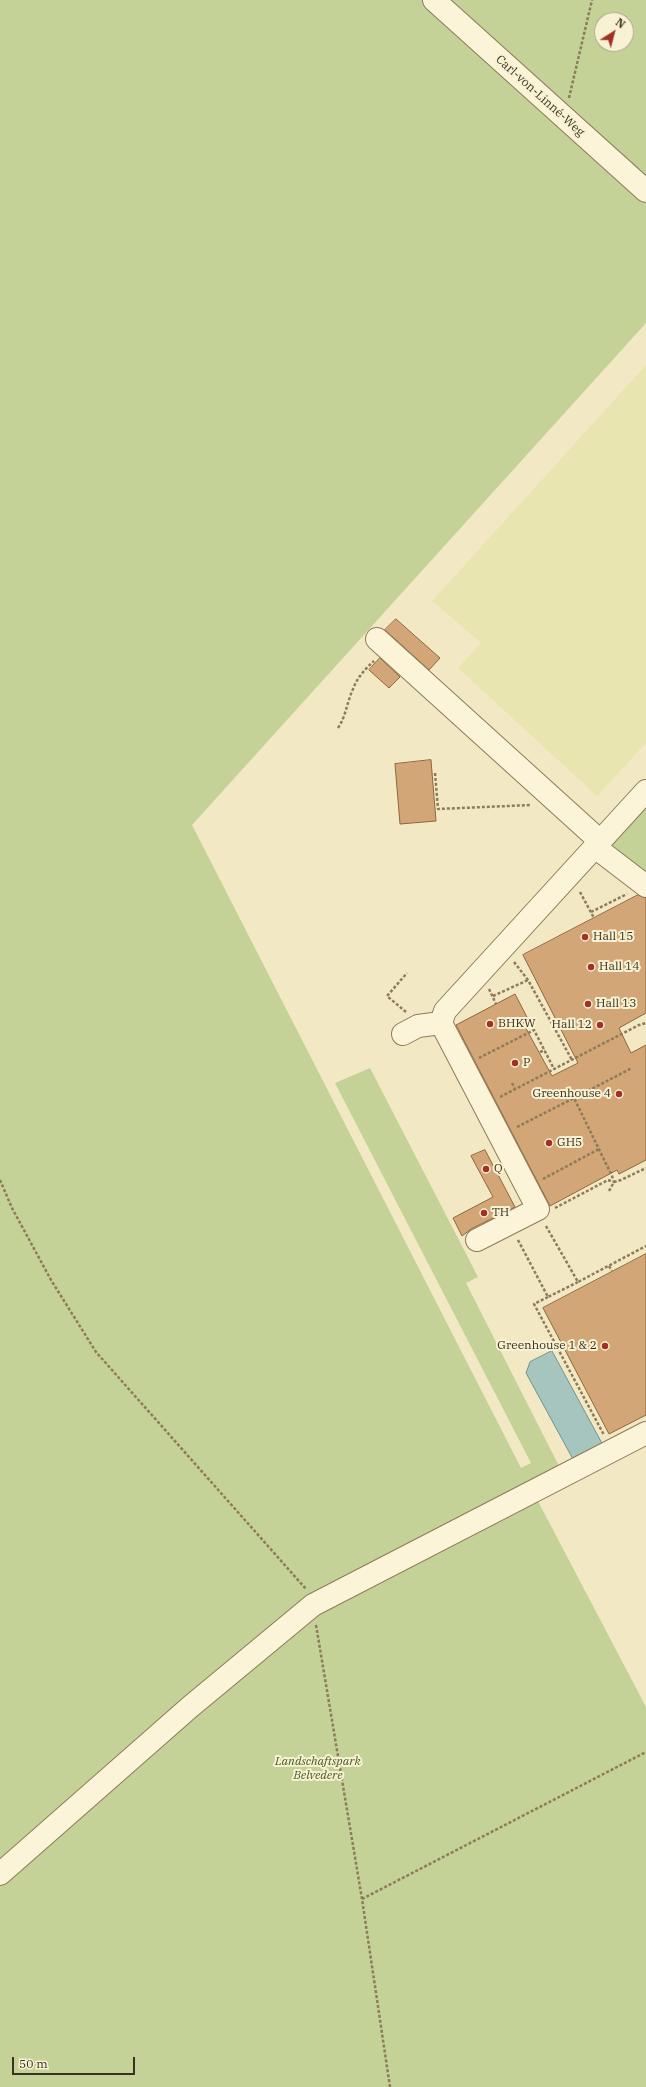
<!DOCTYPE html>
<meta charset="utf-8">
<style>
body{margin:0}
#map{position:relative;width:646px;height:2087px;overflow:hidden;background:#f2e9c4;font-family:"IBM Plex Serif",serif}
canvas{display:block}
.north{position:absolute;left:594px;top:12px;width:40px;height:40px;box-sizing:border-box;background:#f8f2d4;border:1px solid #ada48b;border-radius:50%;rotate:36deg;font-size:11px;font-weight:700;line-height:16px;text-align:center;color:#3d301e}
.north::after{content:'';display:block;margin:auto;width:14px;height:18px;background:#a23024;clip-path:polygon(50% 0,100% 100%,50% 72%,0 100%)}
.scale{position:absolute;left:12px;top:2057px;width:123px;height:18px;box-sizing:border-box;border:2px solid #3d301e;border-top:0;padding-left:5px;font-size:12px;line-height:14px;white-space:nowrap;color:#3d301e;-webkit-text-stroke:3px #f8f2d4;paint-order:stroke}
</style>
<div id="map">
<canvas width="646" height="2087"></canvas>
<div class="north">N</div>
<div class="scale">50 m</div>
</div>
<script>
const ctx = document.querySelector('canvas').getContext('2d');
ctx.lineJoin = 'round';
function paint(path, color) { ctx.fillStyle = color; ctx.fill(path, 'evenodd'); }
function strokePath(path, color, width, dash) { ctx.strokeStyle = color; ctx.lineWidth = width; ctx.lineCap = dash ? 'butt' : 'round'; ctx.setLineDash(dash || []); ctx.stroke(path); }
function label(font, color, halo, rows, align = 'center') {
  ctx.font = font + ' "IBM Plex Serif",serif'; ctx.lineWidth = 4; ctx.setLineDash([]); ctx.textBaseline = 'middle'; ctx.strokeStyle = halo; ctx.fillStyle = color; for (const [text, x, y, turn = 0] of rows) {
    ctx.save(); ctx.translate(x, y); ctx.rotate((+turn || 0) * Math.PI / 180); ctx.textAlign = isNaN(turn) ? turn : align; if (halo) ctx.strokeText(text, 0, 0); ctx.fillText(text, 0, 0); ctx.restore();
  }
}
paint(new Path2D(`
 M 646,365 L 646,743 L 597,796 L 458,668 L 481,643 L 432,601 Z`), '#e8e5b1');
paint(new Path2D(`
 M 0,0 L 646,0 L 646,323 L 192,825 L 521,1468 L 531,1463 L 335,1083 L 370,1068 L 478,1277 L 466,1283 L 561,1470 L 530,1486 L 646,1707 L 646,2087 L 0,2087 ZM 602,20 L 626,20 L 626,44 L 602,44 Z
 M 646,805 L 646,873 L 609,846 Z`), '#c4d197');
const water = new Path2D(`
 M 552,1351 L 604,1447 L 574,1461 L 526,1373 L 530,1362 Z`);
paint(water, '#a6c5bf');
strokePath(water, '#6c948e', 1);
const building = new Path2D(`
 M 396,619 L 440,658 L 429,670 L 385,630 Z
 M 380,658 L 400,677 L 389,688 L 369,670 Z
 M 431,760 L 436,821 L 400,824 L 395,764 Z
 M 638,895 L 646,898 L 646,1013 L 619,1028 L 631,1053 L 646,1045 L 646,1160 L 619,1174 L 617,1170 L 550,1206 L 456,1025 L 515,994 L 529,1021 L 523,1023 L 552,1076 L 578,1063 L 523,955 Z
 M 485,1150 L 515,1207 L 471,1229 L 462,1236 L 453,1218 L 493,1197 L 471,1156 Z
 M 646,1254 L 646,1415 L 609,1434 L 543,1308 Z`);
paint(building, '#d3a677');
strokePath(building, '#8f663c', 1);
const minor = new Path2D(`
 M 434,0 L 646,191
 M 377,639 L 600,841
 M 595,847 L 646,886
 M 403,1034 L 418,1026 L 441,1023
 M 477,1240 L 538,1209 L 441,1023 L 445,1011 L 646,791
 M 0,1874 L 190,1707 L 313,1605 L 646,1433`);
strokePath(minor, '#8e7b59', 24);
strokePath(new Path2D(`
 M 569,98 L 592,0
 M 338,728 C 346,716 347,702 353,689 C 357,678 365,669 374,661
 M 435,773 L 438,809 L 531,805
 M 580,892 L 594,918
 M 591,912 L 627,894
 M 514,962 L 528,980 L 572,1060
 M 489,989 L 496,1004
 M 493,996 L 528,980
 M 406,1012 L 387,996 L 407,973
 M 540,1052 L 545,1050
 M 479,1058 L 534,1030 L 554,1069
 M 512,1083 L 515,1089
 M 500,1097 L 639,1025 L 646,1023
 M 517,1127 L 574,1098
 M 543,1179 L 599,1149
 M 0,1180 L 12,1208 L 51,1280 L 96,1352 L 306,1589
 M 609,1191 L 614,1182 L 621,1180 L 646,1168
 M 555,1208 L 608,1180 L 614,1182 L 612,1176 L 574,1098 L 632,1068
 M 546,1226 L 578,1282 L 646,1246
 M 518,1240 L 548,1297 L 578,1282
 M 609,1266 L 612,1271
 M 548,1297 L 534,1304 L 604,1435
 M 316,1625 L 362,1899 L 390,2087
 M 362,1899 L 646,1752`), '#8e7b59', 2.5, [3, 2]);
strokePath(minor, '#fbf4d8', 22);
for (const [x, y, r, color] of [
 [585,937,4,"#a23024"],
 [591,967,4,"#a23024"],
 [588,1004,4,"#a23024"],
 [490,1024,4,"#a23024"],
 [600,1025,4,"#a23024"],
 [515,1063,4,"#a23024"],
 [619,1094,4,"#a23024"],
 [549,1143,4,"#a23024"],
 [486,1169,4,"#a23024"],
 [484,1213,4,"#a23024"],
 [605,1346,4,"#a23024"]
]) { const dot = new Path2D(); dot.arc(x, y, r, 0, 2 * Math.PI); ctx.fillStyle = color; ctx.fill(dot); strokePath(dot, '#f8f2d4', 1.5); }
label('12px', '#3d301e', '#f8f2d4', [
 ["Carl-von-Linné-Weg",540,96,42]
]);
label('12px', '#3d301e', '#f8f2d4', [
 ["Hall 15",593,937],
 ["Hall 14",599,967],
 ["Hall 13",596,1004],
 ["BHKW",498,1024],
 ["Hall 12",592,1025,"right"],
 ["P",523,1063],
 ["Greenhouse 4",611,1094,"right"],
 ["GH5",557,1143],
 ["Q",494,1169],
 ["TH",492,1213],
 ["Greenhouse 1 & 2",597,1346,"right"]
], 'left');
label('italic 12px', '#475b23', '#f8f2d4', [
 ["Landschaftspark",318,1762],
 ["Belvedere",318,1776]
]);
</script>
